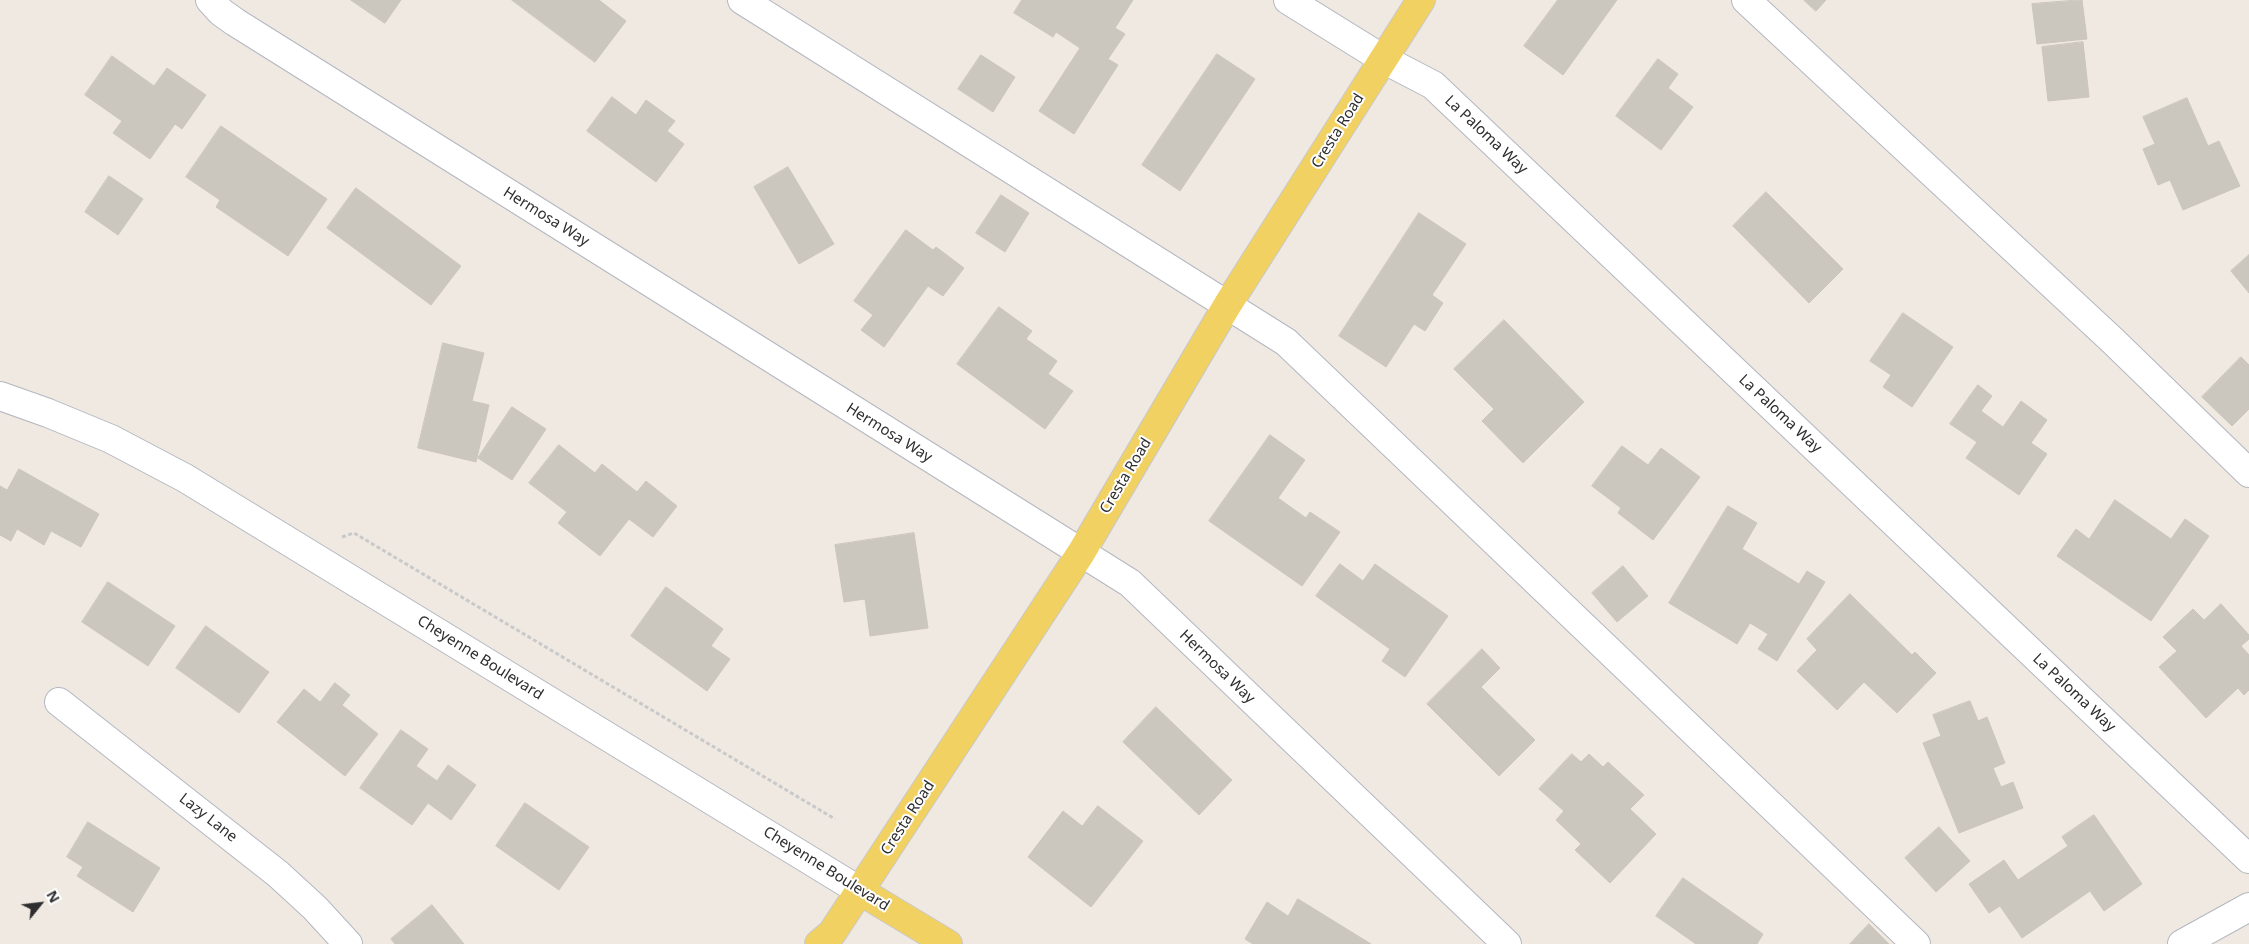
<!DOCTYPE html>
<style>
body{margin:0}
#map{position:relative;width:2249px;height:944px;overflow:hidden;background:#efe9e1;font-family:"Noto Sans",sans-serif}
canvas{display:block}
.north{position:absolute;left:15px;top:879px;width:50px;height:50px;-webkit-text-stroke:4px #fff;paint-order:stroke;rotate:61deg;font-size:14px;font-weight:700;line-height:20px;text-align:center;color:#2e2e2e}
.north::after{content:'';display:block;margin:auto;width:18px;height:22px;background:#2e2e2e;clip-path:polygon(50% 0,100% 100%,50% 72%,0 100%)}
</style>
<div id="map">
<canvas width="2249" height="944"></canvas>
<div class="north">N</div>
</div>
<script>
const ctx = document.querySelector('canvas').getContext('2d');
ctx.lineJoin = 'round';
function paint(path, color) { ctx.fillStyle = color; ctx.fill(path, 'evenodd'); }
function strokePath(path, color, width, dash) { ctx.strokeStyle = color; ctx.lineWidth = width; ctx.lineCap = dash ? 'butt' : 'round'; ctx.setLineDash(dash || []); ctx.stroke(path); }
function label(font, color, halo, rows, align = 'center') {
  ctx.font = font + ' "Noto Sans",sans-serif'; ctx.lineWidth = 4; ctx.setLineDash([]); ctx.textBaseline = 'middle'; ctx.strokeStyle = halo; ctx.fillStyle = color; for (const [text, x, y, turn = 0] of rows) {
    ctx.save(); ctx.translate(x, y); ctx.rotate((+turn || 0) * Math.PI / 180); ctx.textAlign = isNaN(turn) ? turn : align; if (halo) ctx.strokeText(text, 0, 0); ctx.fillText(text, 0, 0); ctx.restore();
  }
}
const building = new Path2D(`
 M 351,0 L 401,0 L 385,23 Z
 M 512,0 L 599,0 L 626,21 L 595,62 Z
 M 1022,0 L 1133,0 L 1115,28 L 1125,34 L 1108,59 L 1118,65 L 1074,134 L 1039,111 L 1080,48 L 1056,32 L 1053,37 L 1014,13 Z
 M 1558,0 L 1617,0 L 1563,75 L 1524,46 Z
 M 1804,0 L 1826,0 L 1816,11 Z
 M 2082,0 L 2087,39 L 2037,44 L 2032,4 Z
 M 2083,42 L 2089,97 L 2048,101 L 2042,47 Z
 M 1217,54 L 1255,79 L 1180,191 L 1142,165 Z
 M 981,55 L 1015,77 L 993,112 L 958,89 Z
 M 112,56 L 154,86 L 167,68 L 206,95 L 182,129 L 175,124 L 150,159 L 113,133 L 122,121 L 85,95 Z
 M 1658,59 L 1678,74 L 1668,88 L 1693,107 L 1661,150 L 1616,116 Z
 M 612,97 L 636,115 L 646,100 L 675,121 L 667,131 L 684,144 L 656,182 L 587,131 Z
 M 2187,98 L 2208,146 L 2219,141 L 2240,186 L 2183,210 L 2170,180 L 2158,185 L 2143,149 L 2155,144 L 2143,117 Z
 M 221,126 L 327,199 L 288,256 L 216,207 L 220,200 L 186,177 Z
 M 788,167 L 834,244 L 799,264 L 754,187 Z
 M 109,176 L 143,199 L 118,235 L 85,212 Z
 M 356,188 L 461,266 L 431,305 L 327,228 Z
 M 1766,192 L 1843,269 L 1809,303 L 1733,226 Z
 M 1001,195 L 1029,213 L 1005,252 L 976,233 Z
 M 1419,213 L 1466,244 L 1432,295 L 1443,303 L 1425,331 L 1414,324 L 1386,367 L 1339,336 Z
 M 906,230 L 933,250 L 936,247 L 964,268 L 943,296 L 928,286 L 884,347 L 861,330 L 873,315 L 854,301 Z
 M 2249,255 L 2249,293 L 2231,271 Z
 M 999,307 L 1032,331 L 1026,339 L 1057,361 L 1048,374 L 1073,391 L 1045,429 L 957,364 Z
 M 1903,313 L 1953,347 L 1912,407 L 1883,387 L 1891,375 L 1870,361 Z
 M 1504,320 L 1584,402 L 1523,463 L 1482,421 L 1494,409 L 1454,369 Z
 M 443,343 L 484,353 L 472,401 L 489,405 L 476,462 L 418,448 Z
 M 2241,357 L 2249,365 L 2249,409 L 2232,426 L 2202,397 Z
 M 1978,385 L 1992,396 L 1981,411 L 2003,427 L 2021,401 L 2047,420 L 2031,443 L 2047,454 L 2019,495 L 1966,458 L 1977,442 L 1950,424 Z
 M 512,407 L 546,429 L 512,480 L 478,458 Z
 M 1270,435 L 1305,460 L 1278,498 L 1306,518 L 1310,512 L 1340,532 L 1302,586 L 1209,521 Z
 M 559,445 L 595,473 L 602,464 L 637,492 L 646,481 L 677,506 L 653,537 L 629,519 L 600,556 L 558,523 L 567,512 L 529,483 Z
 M 1622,446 L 1648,465 L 1661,448 L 1700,477 L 1653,540 L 1618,513 L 1621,508 L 1592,486 Z
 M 19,469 L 99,514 L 81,547 L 51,531 L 44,545 L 17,529 L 11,541 L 0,535 L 0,486 L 7,490 Z
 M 2115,500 L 2171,539 L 2185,519 L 2209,536 L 2151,621 L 2057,556 L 2076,529 L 2089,539 Z
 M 1728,506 L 1757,523 L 1742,549 L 1799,584 L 1807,571 L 1825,582 L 1777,661 L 1758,649 L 1768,634 L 1750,623 L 1737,644 L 1669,603 Z
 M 914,533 L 928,628 L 870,636 L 865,599 L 844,602 L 835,545 Z
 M 1340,564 L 1363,581 L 1375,564 L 1448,616 L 1405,677 L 1382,661 L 1390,649 L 1316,596 Z
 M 1623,566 L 1648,596 L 1617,622 L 1592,593 Z
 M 108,582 L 175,626 L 148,666 L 82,622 Z
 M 666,587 L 723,629 L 711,646 L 730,659 L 707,691 L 631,636 Z
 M 1850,594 L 1912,655 L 1915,652 L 1936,673 L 1897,713 L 1864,682 L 1837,710 L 1797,671 L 1817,650 L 1807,639 Z
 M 2221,604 L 2249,635 L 2249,639 L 2241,646 L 2249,655 L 2249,690 L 2244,695 L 2238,688 L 2206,718 L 2159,667 L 2177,651 L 2163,637 L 2193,609 L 2204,620 Z
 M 206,626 L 269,672 L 239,713 L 176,668 Z
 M 1482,649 L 1500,668 L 1481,687 L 1535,740 L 1499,776 L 1427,704 Z
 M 335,683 L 350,695 L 342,705 L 378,734 L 345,776 L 277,722 L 304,689 L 320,702 Z
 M 1970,701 L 1978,721 L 1987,717 L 2005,763 L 1993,768 L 2001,787 L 2013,782 L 2023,808 L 1959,833 L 1923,743 L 1941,736 L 1933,715 Z
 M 1156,707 L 1232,780 L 1199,815 L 1123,742 Z
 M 401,730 L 428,749 L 416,766 L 437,781 L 448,765 L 476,785 L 451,820 L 428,803 L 412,825 L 360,788 Z
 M 1572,754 L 1581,762 L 1589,754 L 1603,767 L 1608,762 L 1644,795 L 1630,809 L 1656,834 L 1610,883 L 1575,850 L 1581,844 L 1556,820 L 1564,811 L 1539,789 Z
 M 525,803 L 589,847 L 559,890 L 496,846 Z
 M 1098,806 L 1143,841 L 1091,907 L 1028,857 L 1063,811 L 1082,826 Z
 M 2094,815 L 2142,884 L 2104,911 L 2090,891 L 2022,938 L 2000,906 L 1989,913 L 1969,884 L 2004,860 L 2018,880 L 2068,846 L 2062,837 Z
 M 88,822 L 160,868 L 133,912 L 77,876 L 83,867 L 67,857 Z
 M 1939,827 L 1970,861 L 1936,892 L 1905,858 Z
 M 1683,878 L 1763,934 L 1757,944 L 1696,944 L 1656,916 Z
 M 1298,899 L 1371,944 L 1253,944 L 1245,939 L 1267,902 L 1288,916 Z
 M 432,905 L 464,944 L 395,944 L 391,939 Z
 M 1869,924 L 1889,944 L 1850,944 Z`);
paint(building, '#cbc7bf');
strokePath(building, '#cbc5ba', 1);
const minor = new Path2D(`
 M 210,0 L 221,12 L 235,22 L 1130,583 L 1507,944
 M 742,0 L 1286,342 L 1916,944
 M 1288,0 L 1383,59 L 1433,85 L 2249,859
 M 1746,0 L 2112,340 L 2249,473
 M 0,396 L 48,413 L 111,439 L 185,478 L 860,891
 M 59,702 L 278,874 L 315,908 L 348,944
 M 2182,944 L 2249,907`);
const major = new Path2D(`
 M 860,891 L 948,944
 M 819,944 L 832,933 L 1081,553 L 1228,304 L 1421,0`);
strokePath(minor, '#b4b7c1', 30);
strokePath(major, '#c9c9c9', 30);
strokePath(new Path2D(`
 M 342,537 L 354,533 L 835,819`), '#c9c9c9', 3, [4, 2.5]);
strokePath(minor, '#fff', 28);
strokePath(major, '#f2d163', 28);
label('15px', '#2e2e2e', '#fff', [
 ["Cresta Road",1338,131,-58],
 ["La Paloma Way",1486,135,43],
 ["Hermosa Way",546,217,32],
 ["La Paloma Way",1780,414,43],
 ["Hermosa Way",889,433,32],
 ["Cresta Road",1126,476,-59],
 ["Cheyenne Boulevard",480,658,32],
 ["Hermosa Way",1217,667,44],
 ["La Paloma Way",2074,693,43],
 ["Lazy Lane",208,818,38],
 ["Cresta Road",908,818,-57],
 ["Cheyenne Boulevard",826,869,32]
]);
</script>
